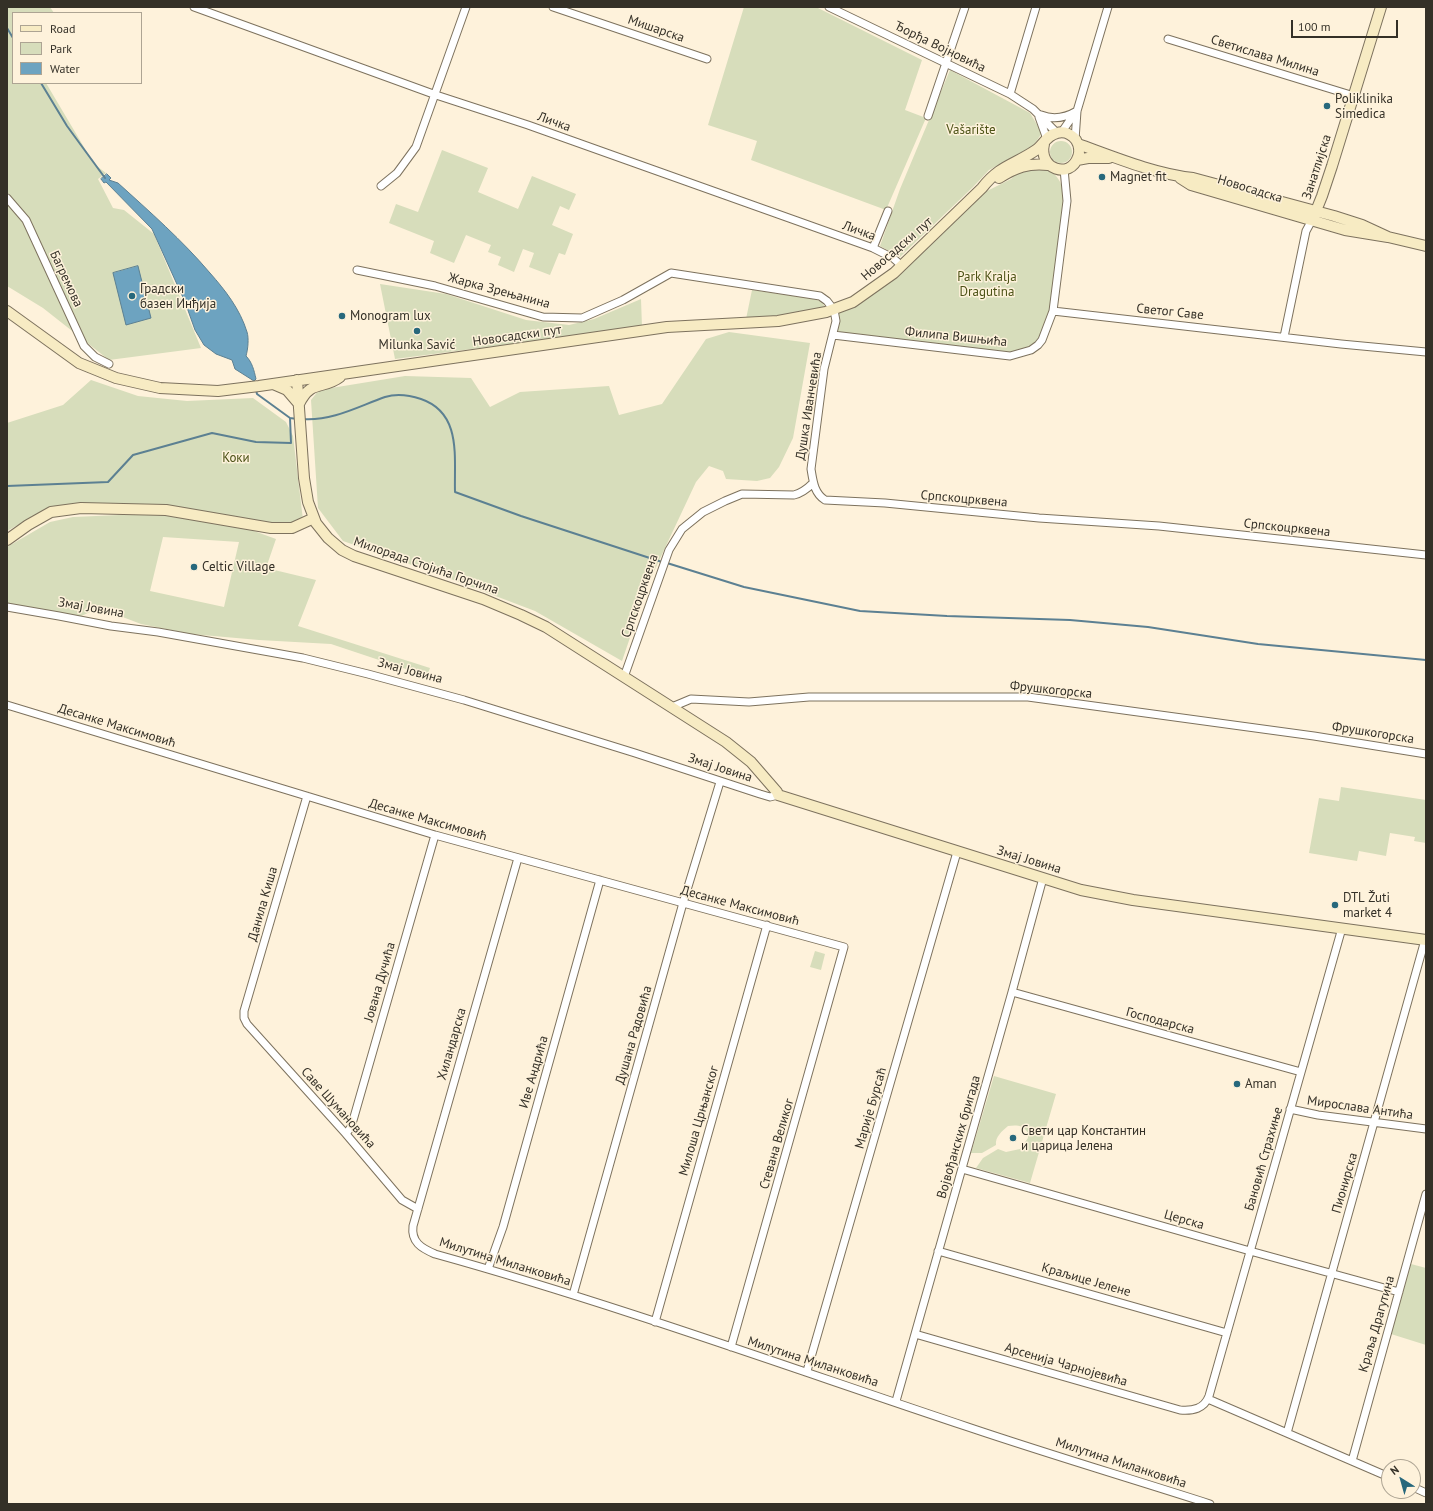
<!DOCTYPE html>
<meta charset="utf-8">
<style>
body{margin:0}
#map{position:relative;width:1433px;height:1511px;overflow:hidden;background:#fef2db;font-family:"PT Sans",sans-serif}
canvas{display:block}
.frame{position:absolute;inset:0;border:8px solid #343027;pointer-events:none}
.legend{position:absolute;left:12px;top:12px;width:130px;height:72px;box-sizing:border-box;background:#fef2db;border:1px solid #ada493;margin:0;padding:5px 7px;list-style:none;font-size:12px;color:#343027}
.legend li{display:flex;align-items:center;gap:8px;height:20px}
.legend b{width:20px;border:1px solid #ada493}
.north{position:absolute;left:1381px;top:1459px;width:40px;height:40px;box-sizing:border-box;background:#fef2db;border:1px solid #ada493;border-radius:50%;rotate:323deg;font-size:11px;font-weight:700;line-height:16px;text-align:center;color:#343027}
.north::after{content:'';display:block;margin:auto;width:14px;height:18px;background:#27687c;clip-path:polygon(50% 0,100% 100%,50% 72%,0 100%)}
.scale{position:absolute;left:1291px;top:20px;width:107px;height:18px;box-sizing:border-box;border:2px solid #343027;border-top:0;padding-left:5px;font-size:12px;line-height:14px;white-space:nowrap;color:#343027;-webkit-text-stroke:3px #fef2db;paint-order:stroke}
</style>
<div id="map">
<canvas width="1433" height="1511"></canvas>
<div class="frame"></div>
<ul class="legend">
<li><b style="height:5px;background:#f7ebc3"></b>Road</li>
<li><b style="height:11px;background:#d7ddbb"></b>Park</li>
<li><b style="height:11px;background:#6da3c0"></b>Water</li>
</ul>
<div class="north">N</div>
<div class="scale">100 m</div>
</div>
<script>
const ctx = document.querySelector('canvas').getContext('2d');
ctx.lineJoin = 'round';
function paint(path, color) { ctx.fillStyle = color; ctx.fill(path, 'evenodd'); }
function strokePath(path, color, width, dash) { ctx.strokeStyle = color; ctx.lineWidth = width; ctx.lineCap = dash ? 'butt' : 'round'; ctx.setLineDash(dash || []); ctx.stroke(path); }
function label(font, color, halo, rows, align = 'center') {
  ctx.font = font + ' "PT Sans",sans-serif'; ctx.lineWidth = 3; ctx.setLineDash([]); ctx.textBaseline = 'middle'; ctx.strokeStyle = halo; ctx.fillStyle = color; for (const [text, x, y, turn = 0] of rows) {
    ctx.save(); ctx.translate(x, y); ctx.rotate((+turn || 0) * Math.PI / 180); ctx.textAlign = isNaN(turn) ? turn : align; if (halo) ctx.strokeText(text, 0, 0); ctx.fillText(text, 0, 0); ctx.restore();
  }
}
paint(new Path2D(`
 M 7,7 L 50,7 L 54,13 L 13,13 L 13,83 L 46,83 L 94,164 L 106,173 L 98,179 L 113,208 L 124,210 L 154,234 L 201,348 L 109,360 L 43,308 L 7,286 Z
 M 744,7 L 816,7 L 922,60 L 905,110 L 926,118 L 886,210 L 751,160 L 757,141 L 708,125 Z
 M 950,70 L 1030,113 L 1042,133 L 1033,146 L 989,170 L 973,187 L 900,257 L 880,246 L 900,189 Z
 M1050 152a11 11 0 1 1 22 0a11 11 0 1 1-22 0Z
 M 442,150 L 488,168 L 478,192 L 518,209 L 532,176 L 576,194 L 569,210 L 560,206 L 552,225 L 573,234 L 565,255 L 559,253 L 550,275 L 529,267 L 534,253 L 523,249 L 514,272 L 498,265 L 501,257 L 488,252 L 491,245 L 466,235 L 454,263 L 430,253 L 434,241 L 389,223 L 396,204 L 418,212 Z
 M 1032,169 C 1036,169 1041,168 1045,169 C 1059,172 1064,190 1067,201 L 1053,311 L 1038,345 L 1010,356 L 833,335 L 834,310 L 871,295 L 985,192 L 1011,179 L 1020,171 Z
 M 380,284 L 446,294 L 526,320 L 569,325 L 594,319 L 641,299 L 642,327 L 395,359 Z
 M 752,290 L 808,298 L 821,301 L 826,308 L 794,314 L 746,319 Z
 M 729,332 L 810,343 L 793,438 L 779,467 L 770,478 L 757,481 L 726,479 L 723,471 L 709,466 L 696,482 L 649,582 L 622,661 L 535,611 L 435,573 L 343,541 L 318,508 L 311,400 L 319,390 L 405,376 L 471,378 L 490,407 L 520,392 L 609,386 L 619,415 L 662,404 L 706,339 Z
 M 91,380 L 138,396 L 187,401 L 253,398 L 286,422 L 293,436 L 303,520 C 277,527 250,520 224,518 C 170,514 115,510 61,506 L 43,511 L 7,531 L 7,423 L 63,405 Z
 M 142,514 L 163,515 L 243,527 L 276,539 L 266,568 L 316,580 L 298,626 L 430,668 L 427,676 L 331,644 L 259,640 L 191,634 L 141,624 L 99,608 L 79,617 L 31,607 L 7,605 L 7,547 L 50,522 L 73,517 ZM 163,537 L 239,542 L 224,607 L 150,591 Z
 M 1341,787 L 1426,800 L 1426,843 L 1414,841 L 1415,837 L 1390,833 L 1386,856 L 1359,851 L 1357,861 L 1309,853 L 1319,798 L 1339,801 Z
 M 815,951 L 825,954 L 821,970 L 810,967 Z
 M 994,1076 L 1056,1094 L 1030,1183 L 976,1168 L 983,1158 L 998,1149 L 1006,1152 L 1020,1149 L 1028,1138 L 1028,1133 C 1023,1125 1017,1125 1008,1126 C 1002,1131 995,1137 996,1145 L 982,1153 L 971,1153 Z
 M 1411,1264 L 1426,1268 L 1426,1345 L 1391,1334 Z`), '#d7ddbb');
const water = new Path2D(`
 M 107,174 L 111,178 L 109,180 L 118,183 C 150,212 182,240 210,273 C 225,290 240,309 247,332 C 249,338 248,349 246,356 C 252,362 254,370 256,379 L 254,381 L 235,369 L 232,360 L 216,354 L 204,345 L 195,330 L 185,302 L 152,229 L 106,182 L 104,183 L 101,179 Z
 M 138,266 L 151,318 L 126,325 L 113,273 Z`);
paint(water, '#6da3c0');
strokePath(water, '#5c8092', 1);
strokePath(new Path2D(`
 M 7,28 L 13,38
 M 41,83 L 67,126 L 105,178
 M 256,390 L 257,394 L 290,418 L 297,419
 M 303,419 C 333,421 359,406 385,397 C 398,393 409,395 421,399 C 462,413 454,457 455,492 L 521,516 L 662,562
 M 7,486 L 108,482 L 133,455 L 212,433 L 256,442 L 291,443 L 290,418
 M 667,563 L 744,587 L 860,611 L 947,616 L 1070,620 L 1148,627 L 1258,644 L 1426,660`), '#5c8092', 2);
const street = new Path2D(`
 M 194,7 L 436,95 L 528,125 L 873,248 L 893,258 L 902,266
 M 553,7 L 707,59
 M 829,7 L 1010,94 L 1033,109 L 1057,133
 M 1168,39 L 1354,96
 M 1010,94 L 1036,7
 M 1041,115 C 1053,120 1065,118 1077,111
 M 928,116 L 965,7
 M 1039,117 L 1047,139
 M 1061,133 L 1075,113
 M 1075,140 L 1077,111 L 1108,7
 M 381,186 L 397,173 L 416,147 L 466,7
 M 7,198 L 26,220 L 84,346 L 95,357 L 109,364
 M 873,248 L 888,211
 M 357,270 L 435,286 L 543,317 L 582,318 L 623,300 L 671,273 L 820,296 L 827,301 L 834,310 L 836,321 L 824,369 L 811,469 C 813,481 814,493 825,500 L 885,503 L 1039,518 L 1159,526 L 1426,555
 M 1053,311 L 1341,344 L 1426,352
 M 833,335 L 1010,356 L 1031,350 L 1038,345 L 1042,340 L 1053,311 L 1067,201 L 1064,169
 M 1284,337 L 1306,231 L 1312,220
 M 7,607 L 59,616 L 111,626 L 158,632 L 303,658 L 368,674 L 464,700 L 635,753 L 760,794 L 770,797 L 778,795
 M 624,677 L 669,550 L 682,529 L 703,512 L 725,501 L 742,494 L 794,495 C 802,493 807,489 813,483
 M 7,705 L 435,835 L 844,947 L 731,1347
 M 672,707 L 691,699 L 749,702 L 809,697 L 1028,697 L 1314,736 L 1426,754
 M 307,796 L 244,1011 L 244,1018 L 247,1024 L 346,1134 L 402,1200 L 418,1209
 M 518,858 L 413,1226 C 411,1242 421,1248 435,1254 C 615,1304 791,1368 968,1427 C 1048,1454 1129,1478 1210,1504
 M 1012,992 L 1301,1072
 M 1290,1109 L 1318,1115 L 1426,1129
 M 346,1134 L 351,1127 L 354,1117 L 435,835
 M 962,1169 L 1250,1251 L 1399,1292
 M 938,1251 L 1227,1333
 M 488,1269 L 503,1227 L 600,880
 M 573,1295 L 683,903 L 720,782
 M 655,1322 L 767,925
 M 915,1334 L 1180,1410 C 1193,1411 1204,1409 1209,1396 L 1342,928
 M 807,1371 L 957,852
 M 1208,1399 L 1389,1477
 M 896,1401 L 1012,992 L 1043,878
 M 1287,1433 L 1425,940
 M 1352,1461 L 1426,1194
 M 1413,1487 L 1426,1493`);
const secondary = new Path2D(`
 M 1078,144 C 1114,157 1155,174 1193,178 L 1334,216 L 1362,225 L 1388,237
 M 1077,160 L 1088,158 L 1109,158
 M 999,178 C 1016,167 1028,163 1048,165
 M 1180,178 L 1191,185 L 1345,230 L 1388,237 L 1426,246
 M 1314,216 L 1322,196 L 1332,166 L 1381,7
 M 7,311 L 79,363 L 116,378 L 160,388 L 218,391 L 259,386 L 667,327 L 778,321 L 826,312 L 853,302 L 894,273 L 982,188 C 1000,165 1014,165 1036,150 C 1043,145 1047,135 1057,133 C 1064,131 1071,134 1076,140 C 1079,145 1080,152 1078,157 C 1070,180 1038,169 1044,144
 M 297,380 L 304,478 L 308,502 L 316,523 L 328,538 L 342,550 L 354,556 L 483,599 L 521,615 L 546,627 L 726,742 L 751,762 L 777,792 L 778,795 L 1081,890 L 1133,900 L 1426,940
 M 273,384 L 287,390 L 299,404 C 311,379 323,390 340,377
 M 7,540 L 28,525 L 51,512 L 81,508 L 166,510 L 271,528 L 292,528 L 314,518`);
strokePath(street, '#7d725e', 9);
strokePath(secondary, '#7d725e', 12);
strokePath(street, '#fff', 7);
strokePath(secondary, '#f7ebc3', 10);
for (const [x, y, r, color] of [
 [1327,106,4,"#27687c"],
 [1102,177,4,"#27687c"],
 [132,296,4,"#27687c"],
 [342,316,4,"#27687c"],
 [417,331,4,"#27687c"],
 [194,567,4,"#27687c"],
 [1335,905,4,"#27687c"],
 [1237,1084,4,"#27687c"],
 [1013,1138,4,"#27687c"]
]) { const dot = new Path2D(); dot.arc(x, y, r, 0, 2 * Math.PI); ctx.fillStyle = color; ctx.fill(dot); strokePath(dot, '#fef2db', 1.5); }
label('13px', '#343027', '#fef2db', [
 ["Мишарска",656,29,19],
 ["Ђорђа Војновића",940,47,26],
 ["Светислава Милина",1265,56,17],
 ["Личка",554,122,20],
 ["Занатлијска",1317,167,-72],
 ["Новосадска",1250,189,17],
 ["Личка",859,231,20],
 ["Новосадски пут",897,249,-41],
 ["Багремова",66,279,65],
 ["Жарка Зрењанина",499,291,15],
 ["Светог Саве",1170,312,6],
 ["Новосадски пут",517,336,-8],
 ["Филипа Вишњића",956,337,6],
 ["Душка Иванчевића",809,406,-81],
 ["Српскоцрквена",964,499,5],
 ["Српскоцрквена",1287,528,6],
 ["Милорада Стојића Горчила",426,566,19],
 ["Српскоцрквена",640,596,-71],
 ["Змај Јовина",91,608,10],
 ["Змај Јовина",410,671,15],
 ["Фрушкогорска",1051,690,6],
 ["Десанке Максимовић",117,726,17],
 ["Фрушкогорска",1373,733,9],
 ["Змај Јовина",720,768,18],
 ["Десанке Максимовић",428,820,16],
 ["Змај Јовина",1029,860,17],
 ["Данила Киша",263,904,-74],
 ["Десанке Максимовић",740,906,15],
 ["Јована Дучића",380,982,-74],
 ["Господарска",1160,1021,15],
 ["Душана Радовића",634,1035,-74],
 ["Хиландарска",452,1044,-74],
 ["Иве Андрића",534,1072,-74],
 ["Саве Шумановића",338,1108,48],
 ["Марије Бурсаћ",871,1108,-74],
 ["Мирослава Антића",1360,1108,8],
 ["Милоша Црњанског",699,1121,-74],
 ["Војвођанских бригада",959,1137,-74],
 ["Стевана Великог",777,1144,-74],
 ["Бановић Страхиње",1264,1159,-74],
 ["Пионирска",1345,1183,-74],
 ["Церска",1184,1220,16],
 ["Милутина Миланковића",505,1262,17],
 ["Краљице Јелене",1086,1280,16],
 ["Краља Драгутина",1377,1324,-74],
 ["Милутина Миланковића",813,1362,18],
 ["Арсенија Чарнојевића",1066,1365,16],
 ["Милутина Миланковића",1121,1463,18]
]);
label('13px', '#343027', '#fef2db', [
 ["Poliklinika",1335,99],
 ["Simedica",1335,114],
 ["Magnet fit",1110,177],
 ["Градски",140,289],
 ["базен Инђија",140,304],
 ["Monogram lux",350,316],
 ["Milunka Savić",417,345,"center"],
 ["Celtic Village",202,567],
 ["DTL Žuti",1343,898],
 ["market 4",1343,913],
 ["Aman",1245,1084],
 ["Свети цар Константин",1021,1131],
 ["и царица Јелена",1021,1146]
], 'left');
label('13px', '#4c5216', '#fef2db', [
 ["Vašarište",971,130],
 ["Park Kralja",987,277],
 ["Dragutina",987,292],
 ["Коки",236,458]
]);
</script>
